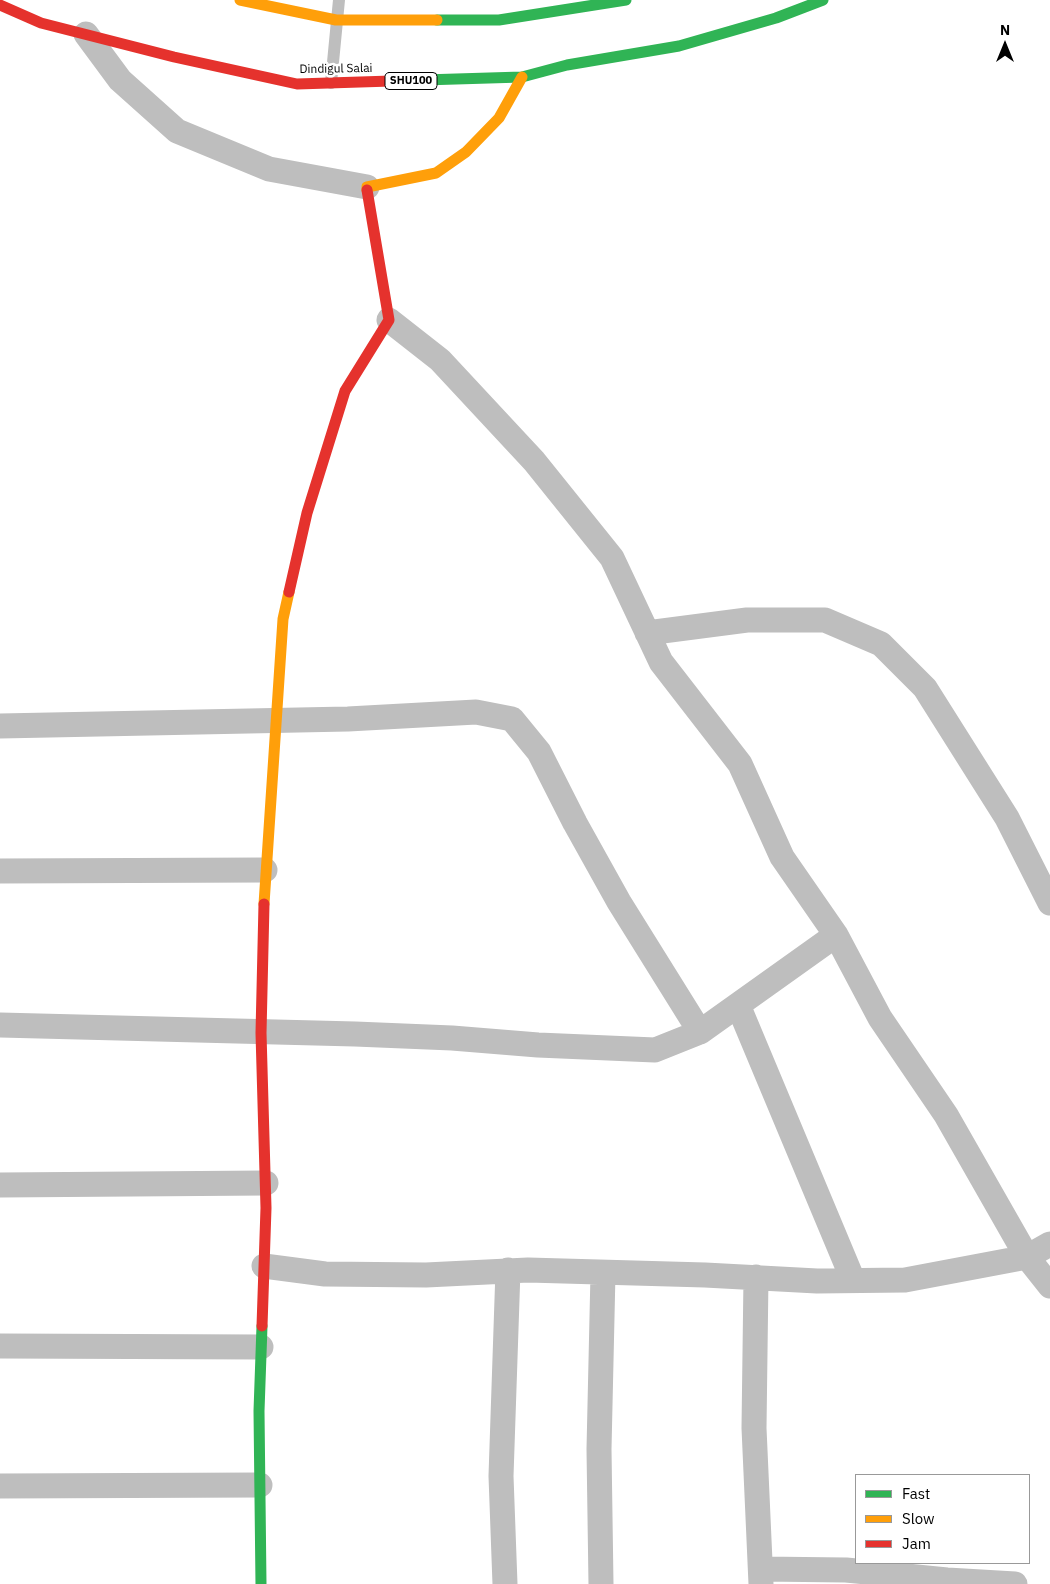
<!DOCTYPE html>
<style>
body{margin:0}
#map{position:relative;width:1050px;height:1584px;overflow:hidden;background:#fff;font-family:"IBM Plex Sans",sans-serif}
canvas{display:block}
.legend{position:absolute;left:855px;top:1474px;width:175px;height:90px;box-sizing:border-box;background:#fff;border:1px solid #999;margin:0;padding:6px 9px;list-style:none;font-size:15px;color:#000}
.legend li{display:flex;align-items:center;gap:10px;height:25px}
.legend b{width:25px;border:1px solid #999}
.north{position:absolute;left:980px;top:20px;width:50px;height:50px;-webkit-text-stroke:4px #fff;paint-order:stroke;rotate:0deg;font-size:14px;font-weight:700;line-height:20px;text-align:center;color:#000}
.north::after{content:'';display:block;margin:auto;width:18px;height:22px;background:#000;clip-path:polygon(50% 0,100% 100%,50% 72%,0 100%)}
</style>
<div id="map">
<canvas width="1050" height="1584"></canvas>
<ul class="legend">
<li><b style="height:6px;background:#30b455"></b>Fast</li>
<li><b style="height:6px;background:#ff9f0a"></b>Slow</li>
<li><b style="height:6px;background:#e5322d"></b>Jam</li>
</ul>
<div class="north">N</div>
</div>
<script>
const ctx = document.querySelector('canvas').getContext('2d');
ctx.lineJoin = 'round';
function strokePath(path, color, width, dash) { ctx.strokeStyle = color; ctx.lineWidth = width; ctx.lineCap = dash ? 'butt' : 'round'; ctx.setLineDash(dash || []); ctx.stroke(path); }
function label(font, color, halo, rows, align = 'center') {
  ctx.font = font + ' "IBM Plex Sans",sans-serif'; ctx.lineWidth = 5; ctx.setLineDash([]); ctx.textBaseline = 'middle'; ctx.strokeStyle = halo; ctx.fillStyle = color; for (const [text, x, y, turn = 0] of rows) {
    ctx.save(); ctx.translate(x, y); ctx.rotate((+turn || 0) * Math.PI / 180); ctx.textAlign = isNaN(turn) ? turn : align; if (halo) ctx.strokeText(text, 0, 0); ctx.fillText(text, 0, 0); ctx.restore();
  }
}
strokePath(new Path2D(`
 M 331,83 L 339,0`), '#bebebe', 12);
strokePath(new Path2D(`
 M 86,34 L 120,80 L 177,131 L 269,169 L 367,187
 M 389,320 L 440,360 L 534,461 L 612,558 L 661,662 L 740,764 L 782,857 L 836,935 L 880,1018 L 946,1115 L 1027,1257 L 1050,1286
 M 647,633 L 747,620 L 825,620 L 881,644 L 925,688 L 1007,818 L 1050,903
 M 0,726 L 348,719 L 476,712 L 512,719 L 539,752 L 575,823 L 619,902 L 700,1032 L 655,1050 L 538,1045 L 452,1038 L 355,1034 L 0,1025
 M 0,871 L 265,870
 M 738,1005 L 853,1280
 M 700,1032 L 836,935
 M 0,1185 L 266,1183
 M 264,1266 L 325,1274 L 426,1275 L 528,1270 L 705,1275 L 817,1281 L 905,1280 L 1027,1257 L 1050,1244
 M 756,1277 L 754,1428 L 761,1584
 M 0,1346 L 261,1347
 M 0,1486 L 260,1485
 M 762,1569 L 846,1570 L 947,1580 L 1015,1584
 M 505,1584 L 501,1476 L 508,1270
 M 601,1584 L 599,1449 L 603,1273`), '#bebebe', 25);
strokePath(new Path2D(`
 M 437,20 L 499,20 L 626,0
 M 423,80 L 522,77 L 567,65 L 679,46 L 776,18 L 823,0
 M 261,1584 L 259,1411 L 262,1326`), '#30b455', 11);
strokePath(new Path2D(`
 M 240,0 L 336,20 L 437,20
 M 367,190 L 367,187 L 436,173 L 466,152 L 499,118 L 522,77
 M 264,904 L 283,619 L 289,592`), '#ff9f0a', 11);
strokePath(new Path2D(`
 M 0,5 L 41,23 L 174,57 L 297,84 L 423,80
 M 289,592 L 307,513 L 345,391 L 389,320 L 367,190
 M 262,1326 L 266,1208 L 261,1033 L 264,904`), '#e5322d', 11);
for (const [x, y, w] of [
 [411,81,52]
]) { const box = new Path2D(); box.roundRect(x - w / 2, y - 8.5, w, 17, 4); ctx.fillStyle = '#fff'; ctx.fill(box); strokePath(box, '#000', 1); }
label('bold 11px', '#000', null, [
 ["SHU100",411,81]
]);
label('12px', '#000', '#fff', [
 ["Dindigul Salai",336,69,-1]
]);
</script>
